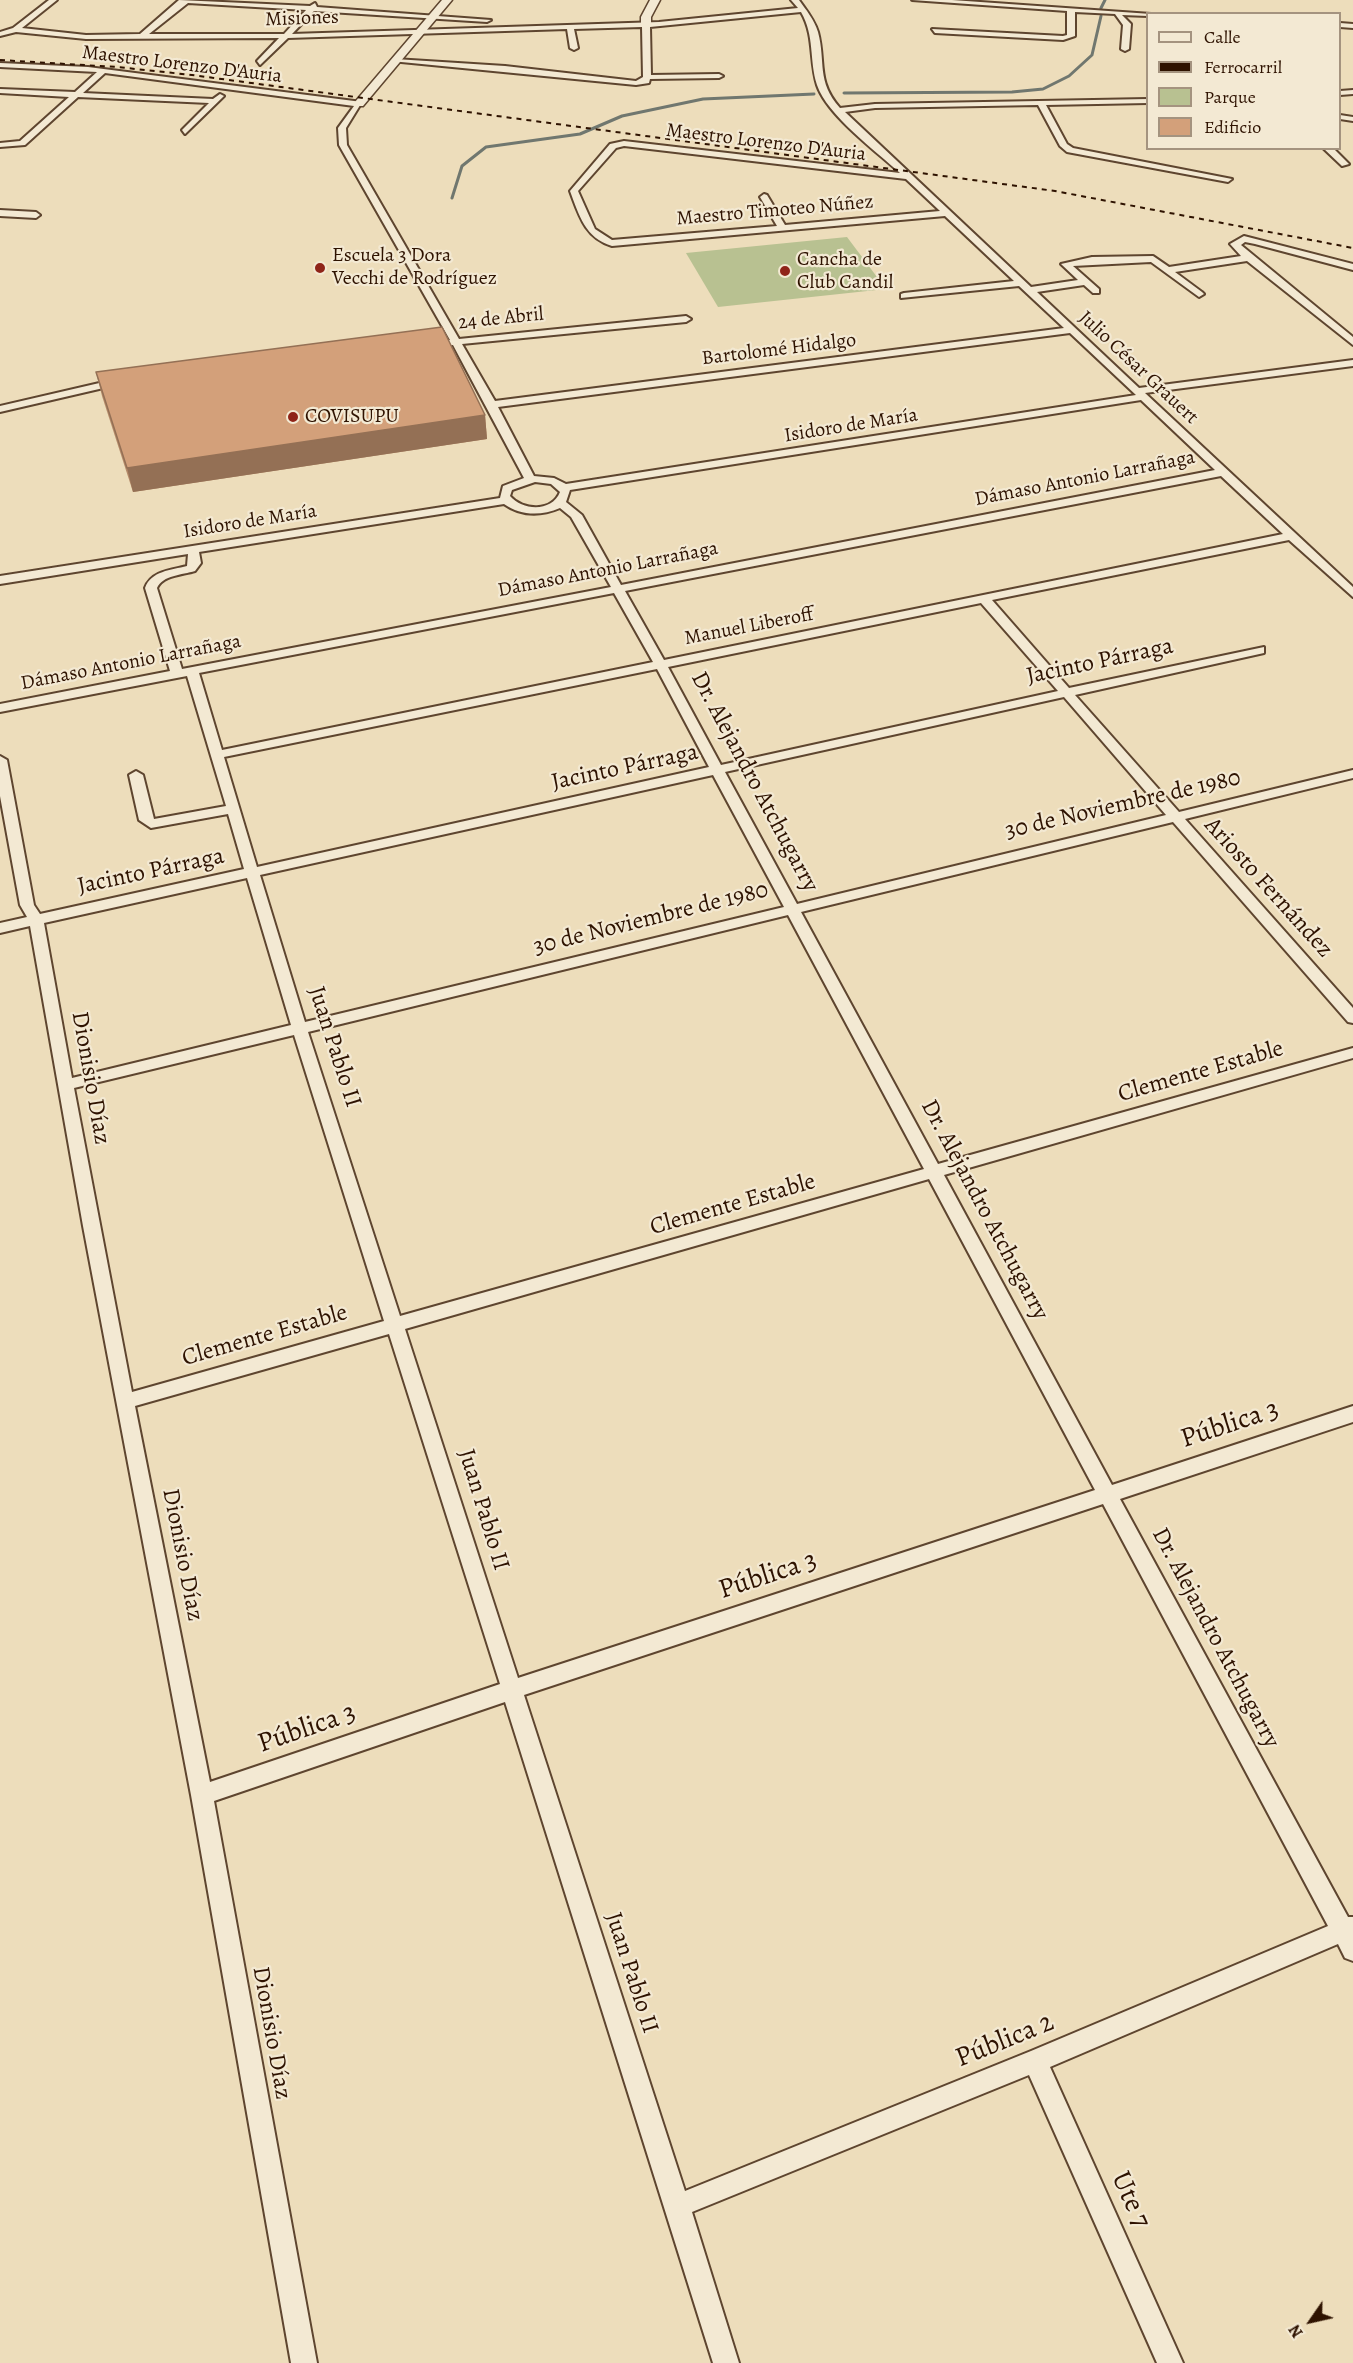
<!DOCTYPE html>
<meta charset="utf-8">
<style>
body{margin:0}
#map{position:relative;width:1353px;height:2363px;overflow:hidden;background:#edddbb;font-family:Alegreya,serif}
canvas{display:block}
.legend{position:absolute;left:1146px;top:12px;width:195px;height:138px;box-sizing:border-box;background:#f3e9d3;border:2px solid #a4937f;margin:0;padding:8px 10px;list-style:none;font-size:18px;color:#2e1200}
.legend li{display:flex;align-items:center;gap:12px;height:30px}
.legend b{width:30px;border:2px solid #a4937f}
.north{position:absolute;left:1281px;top:2291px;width:60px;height:60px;-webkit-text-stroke:4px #f3e9d3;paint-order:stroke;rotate:236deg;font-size:16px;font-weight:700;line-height:24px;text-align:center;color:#2e1200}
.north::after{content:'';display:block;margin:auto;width:21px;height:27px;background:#2e1200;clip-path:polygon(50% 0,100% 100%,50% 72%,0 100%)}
</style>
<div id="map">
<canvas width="1353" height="2363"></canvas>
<ul class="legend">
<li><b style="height:8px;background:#f3e9d3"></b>Calle</li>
<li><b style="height:8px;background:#2e1200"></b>Ferrocarril</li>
<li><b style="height:16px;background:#b8c191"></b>Parque</li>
<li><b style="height:16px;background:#d3a07a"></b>Edificio</li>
</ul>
<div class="north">N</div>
</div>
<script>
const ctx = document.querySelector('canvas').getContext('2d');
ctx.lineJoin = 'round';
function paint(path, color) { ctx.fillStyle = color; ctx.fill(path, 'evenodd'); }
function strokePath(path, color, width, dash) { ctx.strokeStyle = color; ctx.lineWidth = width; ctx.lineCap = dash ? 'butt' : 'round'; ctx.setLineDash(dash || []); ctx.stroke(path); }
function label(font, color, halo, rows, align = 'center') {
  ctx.font = font + ' Alegreya,serif'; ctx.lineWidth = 4.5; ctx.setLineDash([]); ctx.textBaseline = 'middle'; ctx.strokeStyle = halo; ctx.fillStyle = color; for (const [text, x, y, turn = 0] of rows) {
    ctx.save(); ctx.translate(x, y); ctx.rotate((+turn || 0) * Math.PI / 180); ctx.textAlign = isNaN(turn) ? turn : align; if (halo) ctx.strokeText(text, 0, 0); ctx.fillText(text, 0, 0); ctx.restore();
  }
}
paint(new Path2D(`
 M 847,237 L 886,289 L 718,307 L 686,253 Z`), '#b8c191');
strokePath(new Path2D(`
 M 1101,8 L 1105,0
 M 844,93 L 1012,92 L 1043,89 L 1069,76 L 1092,55 L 1101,16
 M 452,198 L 462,166 L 486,147 L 580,134 L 622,116 L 703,99 L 814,94`), '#70776f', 3);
const minor = new Path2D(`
 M 49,0 L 57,0 L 22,28 L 86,35 L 140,34 L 179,0 L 310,6 L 315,3 L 317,7 L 491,20 L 487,22 L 314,11 L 292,34 L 659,22 L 798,8 L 791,0 L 799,0 C 806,10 814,19 818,32 C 826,62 816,81 840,108 L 875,104 L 1148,99 L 1148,103 L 1046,105 L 1067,144 L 1073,148 L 1232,179 L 1228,182 L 1067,152 L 1060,146 L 1038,105 L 875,108 L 845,112 L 1031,287 L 1078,280 L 1061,264 L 1092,257 L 1153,256 L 1169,267 L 1241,256 L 1230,244 L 1244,236 L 1353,264 L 1353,270 L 1255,244 L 1245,242 L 1241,245 L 1353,337 L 1353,345 L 1247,261 L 1175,272 L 1202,292 L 1204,294 L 1199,297 L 1151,262 L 1073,266 L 1099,289 L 1099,293 L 1093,293 L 1084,285 L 1037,292 L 1139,388 L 1353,360 L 1353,366 L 1145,393 L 1353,587 L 1353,597 L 1289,540 L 992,600 L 1069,688 L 1264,647 L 1264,653 L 1075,695 L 1179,812 L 1353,770 L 1353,778 L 1185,819 L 1353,1008 L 1353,1023 L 1348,1022 L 1173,822 L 801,912 L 938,1164 L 1353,1048 L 1353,1058 L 944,1175 L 1112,1485 L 1353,1406 L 1353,1422 L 1120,1499 L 1348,1917 L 1353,1917 L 1353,1961 L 1345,1958 L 1338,1944 L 1050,2067 L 1183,2363 L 1157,2363 L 1029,2075 L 692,2212 L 739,2363 L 713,2363 L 505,1702 L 214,1801 L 317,2363 L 291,2363 L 191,1795 L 83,1226 L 30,926 L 0,933 L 0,923 L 27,917 L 20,905 L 0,796 L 0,756 L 7,760 L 34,905 L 40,914 L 244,869 L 228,814 L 151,828 L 139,820 L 129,775 L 136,771 L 143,775 L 154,819 L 226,806 L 187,676 L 0,712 L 0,704 L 170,671 L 145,588 C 151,571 171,570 187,566 L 188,554 L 0,584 L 0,576 L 500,498 L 503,486 L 524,478 L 453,345 L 427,348 L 422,345 L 450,340 L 339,145 L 338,128 L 354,106 L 105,73 L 83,93 L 213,99 L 220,94 L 224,96 L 185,134 L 182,130 L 209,103 L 78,97 L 25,145 L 0,147 L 0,143 L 20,141 L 69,97 L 0,93 L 0,89 L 75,92 L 97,72 L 0,67 L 0,63 L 88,67 L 362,102 L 346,128 L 347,145 L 459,339 L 686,316 L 691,319 L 686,322 L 462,344 L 495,401 L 1064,328 L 1019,286 L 901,298 L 901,294 L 904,293 L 1014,281 L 945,216 L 612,246 C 585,238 579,215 570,191 L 610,144 L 624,141 L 900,173 C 876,151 827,115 817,85 C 809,60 815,36 801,12 L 650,27 L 651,75 L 719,74 L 723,76 L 719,78 L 650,79 L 649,83 L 636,85 L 391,61 L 395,59 L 505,66 L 636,81 L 643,77 L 642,27 L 574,29 L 578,48 L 574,50 L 570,48 L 567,29 L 288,38 L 260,65 L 257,61 L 279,38 L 86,39 L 16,32 L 0,36 L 0,32 L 13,28 ZM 188,3 L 306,10 L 284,34 L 149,34 ZM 624,146 L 906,179 L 940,211 L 785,225 L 767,195 L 764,194 L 760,197 L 777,226 L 612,240 L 595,229 L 578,191 L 616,148 ZM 1070,333 L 1136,395 L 566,484 L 554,478 L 534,476 L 498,407 ZM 1141,400 L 1215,470 L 621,585 L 582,515 L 566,502 L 570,490 ZM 1221,476 L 1283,534 L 664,660 L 625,591 ZM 535,482 L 551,484 L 560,492 C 552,512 523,511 510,496 L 512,490 ZM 504,504 C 521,516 541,516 560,508 L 571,517 L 611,587 L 182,669 L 157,588 C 163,575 182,575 195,571 L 201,563 L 199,552 ZM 614,593 L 653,662 L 222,750 L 199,673 ZM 981,603 L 1058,691 L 721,765 L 668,667 ZM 657,669 L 709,767 L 257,867 L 224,757 ZM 1064,697 L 1166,815 L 797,904 L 725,772 ZM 713,775 L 784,907 L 305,1022 L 260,875 ZM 247,878 L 291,1025 L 72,1078 L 44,923 ZM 788,915 L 924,1169 L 400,1316 L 308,1032 ZM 294,1035 L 384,1321 L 132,1392 L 74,1088 ZM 929,1179 L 1095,1490 L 518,1678 L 405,1329 ZM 389,1334 L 500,1684 L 210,1782 L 135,1406 ZM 1103,1504 L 1328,1926 L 1031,2051 L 685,2191 L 524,1695 Z
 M 912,0 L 952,0 L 1151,14 L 1148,14 L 1148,16 L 1122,15 L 1131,24 L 1129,49 L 1125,51 L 1121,49 L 1123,25 L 1115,14 L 1075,12 L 1075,36 L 1063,40 L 935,33 L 932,29 L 1063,36 L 1067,35 L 1067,11 Z
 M 1340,23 L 1353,24 L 1353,28 L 1340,27 Z
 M 1353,90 L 1353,94 L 1340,95 L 1340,91 Z
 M 1340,115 L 1353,117 L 1353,121 L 1340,119 Z
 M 1323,148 L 1333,148 L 1349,164 L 1342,166 Z
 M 0,210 L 36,212 L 40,215 L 36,218 L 0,216 Z
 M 121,378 L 126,381 L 125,383 L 0,412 L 0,406 Z`);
const tertiary = new Path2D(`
 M 442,0 L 452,0 L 363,106 L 355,106 L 355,102 Z
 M 650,0 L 660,0 L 651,17 L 651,24 L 646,27 L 641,24 L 641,17 Z`);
strokePath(minor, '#5e452f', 4);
strokePath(tertiary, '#5e452f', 3);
paint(minor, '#f3e9d3');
paint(tertiary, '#f3e9d3');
strokePath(new Path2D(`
 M 0,60 L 117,67 L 192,75 L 1055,191 L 1353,248`), '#2e1200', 2, [5, 5]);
paint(new Path2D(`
 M 96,372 L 485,415 L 487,439 L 133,492 L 102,396 Z`), '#b58a69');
paint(new Path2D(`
 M 485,415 L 487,439 L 133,492 L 127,468 Z`), '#947055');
const building = new Path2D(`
 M 442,327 L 485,415 L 127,468 L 96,372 Z`);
paint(building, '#d3a07a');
strokePath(building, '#947055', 1.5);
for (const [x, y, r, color] of [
 [320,268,6,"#8f2418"],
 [785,271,6,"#8f2418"],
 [293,417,6,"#8f2418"]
]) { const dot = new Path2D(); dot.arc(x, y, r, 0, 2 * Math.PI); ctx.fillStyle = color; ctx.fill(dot); strokePath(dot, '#f3e9d3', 2); }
label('20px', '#2e1200', '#f3e9d3', [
 ["Misiones",302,19,-2],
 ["Maestro Lorenzo D'Auria",182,65,7],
 ["Maestro Lorenzo D'Auria",766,143,7],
 ["Maestro Timoteo Núñez",775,211,-5],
 ["24 de Abril",501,319,-6],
 ["Bartolomé Hidalgo",779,350,-7],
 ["Julio César Grauert",1138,368,43],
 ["Isidoro de María",851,426,-9],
 ["Dámaso Antonio Larrañaga",1085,479,-11],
 ["Isidoro de María",250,522,-9],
 ["Dámaso Antonio Larrañaga",608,570,-11],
 ["Manuel Liberoff",749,627,-11],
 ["Dámaso Antonio Larrañaga",131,663,-11]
]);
label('20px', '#2e1200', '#f3e9d3', [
 ["Escuela 3 Dora",332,256],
 ["Vecchi de Rodríguez",332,279],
 ["Cancha de",797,260],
 ["Club Candil",797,283],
 ["COVISUPU",305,417]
], 'left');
label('24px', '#2e1200', '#f3e9d3', [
 ["Jacinto Párraga",1100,662,-12],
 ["Jacinto Párraga",625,768,-12],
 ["Dr. Alejandro Atchugarry",754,782,62],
 ["30 de Noviembre de 1980",1123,805,-13],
 ["Jacinto Párraga",151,872,-12],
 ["Ariosto Fernández",1268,888,48],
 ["30 de Noviembre de 1980",651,919,-14],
 ["Juan Pablo II",334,1047,72],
 ["Clemente Estable",1201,1072,-16],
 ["Dionisio Díaz",90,1078,80],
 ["Clemente Estable",733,1205,-16],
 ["Dr. Alejandro Atchugarry",984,1210,62],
 ["Clemente Estable",265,1336,-16],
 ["Juan Pablo II",483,1510,73],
 ["Dionisio Díaz",182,1555,79],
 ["Dr. Alejandro Atchugarry",1215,1638,62],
 ["Juan Pablo II",631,1973,72],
 ["Dionisio Díaz",271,2033,80]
]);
label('28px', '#2e1200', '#f3e9d3', [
 ["Pública 3",1230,1425,-18],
 ["Pública 3",768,1576,-18],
 ["Pública 3",307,1729,-19],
 ["Pública 2",1005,2041,-22],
 ["Ute 7",1130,2200,66]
]);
</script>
